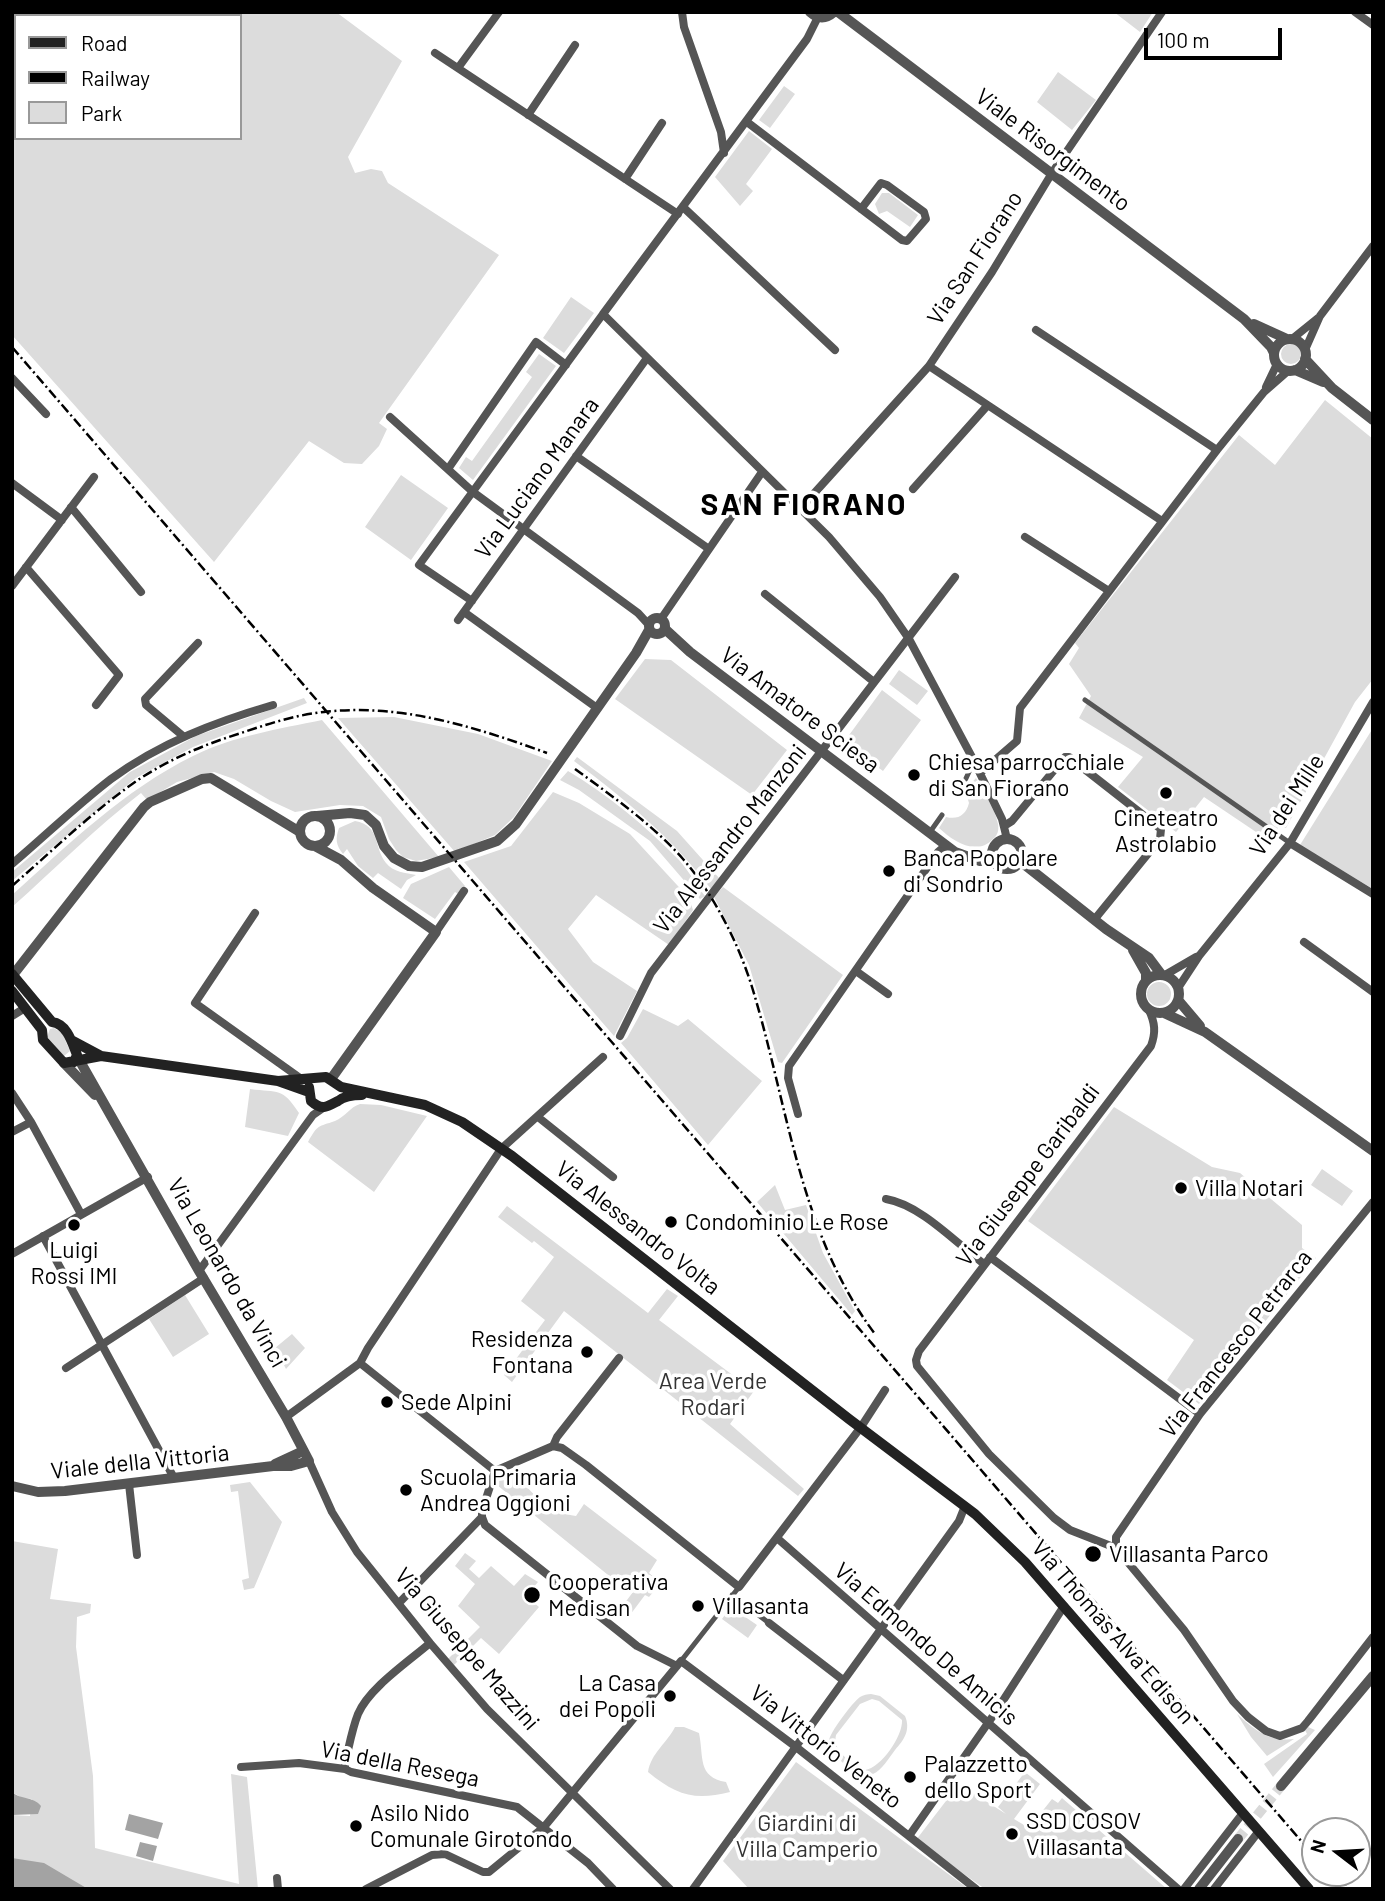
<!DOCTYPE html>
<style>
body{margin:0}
#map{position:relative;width:1385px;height:1901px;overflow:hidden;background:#fff;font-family:Barlow,sans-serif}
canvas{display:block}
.frame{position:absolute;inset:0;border:14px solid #000;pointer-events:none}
.legend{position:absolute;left:14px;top:14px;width:228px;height:126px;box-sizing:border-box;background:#fff;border:2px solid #999;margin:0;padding:9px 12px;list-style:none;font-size:21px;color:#000}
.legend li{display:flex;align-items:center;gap:14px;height:35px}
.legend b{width:35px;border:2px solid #999}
.north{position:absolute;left:1301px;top:1817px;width:70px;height:70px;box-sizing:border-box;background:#fff;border:2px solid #999;border-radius:50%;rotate:287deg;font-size:19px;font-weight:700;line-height:28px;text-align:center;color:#000}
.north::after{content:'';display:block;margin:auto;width:24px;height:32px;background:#000;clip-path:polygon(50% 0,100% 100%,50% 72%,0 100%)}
.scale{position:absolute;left:1144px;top:28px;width:138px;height:32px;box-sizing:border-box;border:4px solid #000;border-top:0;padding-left:9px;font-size:21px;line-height:24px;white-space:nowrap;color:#000;-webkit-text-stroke:5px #fff;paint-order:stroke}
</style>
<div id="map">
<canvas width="1385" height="1901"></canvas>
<div class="frame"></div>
<ul class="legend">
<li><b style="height:9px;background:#222"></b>Road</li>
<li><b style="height:9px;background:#000"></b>Railway</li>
<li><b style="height:19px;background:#dcdcdc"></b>Park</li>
</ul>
<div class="north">N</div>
<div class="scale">100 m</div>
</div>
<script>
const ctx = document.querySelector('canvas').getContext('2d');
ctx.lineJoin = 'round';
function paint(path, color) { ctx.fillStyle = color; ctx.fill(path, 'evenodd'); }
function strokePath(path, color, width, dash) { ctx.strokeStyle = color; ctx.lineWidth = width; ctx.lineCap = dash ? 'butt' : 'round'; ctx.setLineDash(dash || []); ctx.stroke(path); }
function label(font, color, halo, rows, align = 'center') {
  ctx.font = font + ' Barlow,sans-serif'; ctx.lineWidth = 7; ctx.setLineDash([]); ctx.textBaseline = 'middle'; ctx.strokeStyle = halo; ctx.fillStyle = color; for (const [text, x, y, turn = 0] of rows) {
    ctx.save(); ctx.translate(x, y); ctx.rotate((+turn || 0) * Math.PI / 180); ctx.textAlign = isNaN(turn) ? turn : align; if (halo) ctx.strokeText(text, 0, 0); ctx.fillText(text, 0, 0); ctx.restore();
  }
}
paint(new Path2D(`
 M 36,12 L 336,12 L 402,61 L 348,157 L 355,173 L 371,169 L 382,171 L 388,183 L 499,255 L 379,423 L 387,429 L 379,446 L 362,464 L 344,463 L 309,441 L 214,562 L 12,335 L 12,45 L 16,40 L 16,138 L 240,138 L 240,16 L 33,16 Z
 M 1114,12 L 1153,12 L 1140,32 Z
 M 1058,72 L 1096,100 L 1072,130 L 1037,102 Z
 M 784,86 L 795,94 L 770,128 L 759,120 Z
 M 749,131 L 772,149 L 746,184 L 753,191 L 740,206 L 715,177 Z
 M 882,193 L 889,193 L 918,215 L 910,227 L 887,211 L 879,214 L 875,204 Z
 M 571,297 L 594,313 L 564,353 L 543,338 Z
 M1281 354a10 10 0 1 1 20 0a10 10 0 1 1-20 0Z
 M 539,354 L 556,366 L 473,480 L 459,468 L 466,457 L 472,461 L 532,377 L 526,372 Z
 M 1325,400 L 1373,439 L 1373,679 L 1355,702 L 1286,828 L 1278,828 L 1268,845 L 1262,836 L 1204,797 L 1176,832 L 1118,787 L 1143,757 L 1079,718 L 1091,696 L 1069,664 L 1079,648 L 1075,643 L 1239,435 L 1275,465 Z
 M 401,475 L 448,508 L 411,560 L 365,527 Z
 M 645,659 L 671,660 L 787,750 L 752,795 L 615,699 Z
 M 899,670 L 928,691 L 917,705 L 889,684 Z
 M 882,690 L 921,720 L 883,771 L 844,742 Z
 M 304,698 L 307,703 L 193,747 L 136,778 L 12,881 L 12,872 L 130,772 L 196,736 Z
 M 394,717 L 478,734 L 552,761 L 514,817 L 495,835 L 455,852 L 338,718 Z
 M 322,720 L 439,857 L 416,861 L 403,857 L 396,850 L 389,839 L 381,817 L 363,806 L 340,805 L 295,812 L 271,801 L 234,779 L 214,772 L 177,782 L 147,800 L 141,793 C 95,828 55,869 12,907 L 12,895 C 69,844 124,790 193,756 C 233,736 279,729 322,720 Z
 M 1373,728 L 1373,889 L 1300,845 Z
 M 577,757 L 677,831 L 719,878 L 711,889 C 672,838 625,799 574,761 Z
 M 568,771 C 608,795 646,826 679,860 C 689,871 696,885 705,896 L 700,899 L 650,841 L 579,790 L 560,780 Z
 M 976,778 C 983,792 995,808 998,824 C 999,830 998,835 993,839 C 976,857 953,841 939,828 L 946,817 C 958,820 966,815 969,803 L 965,790 Z
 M 553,792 L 579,803 L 630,834 L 689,898 L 693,910 L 669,945 L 596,895 L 568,929 L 593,962 L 637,991 L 614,1036 L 464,862 L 511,846 Z
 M 355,821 C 381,826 373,846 386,863 C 393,872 406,873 416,875 L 407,880 L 401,889 L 378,873 L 373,878 L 358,866 L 347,849 L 343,854 C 336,845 335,839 339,828 Z
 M 449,867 L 465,886 L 460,895 L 455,892 L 435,919 L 403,898 L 411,884 Z
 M 723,887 L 843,975 L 782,1063 L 778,1062 L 749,965 L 714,897 Z
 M1147 994a12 12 0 1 1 24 0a12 12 0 1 1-24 0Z
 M 643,1009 L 678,1026 L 688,1019 L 762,1081 L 708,1145 L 621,1043 L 627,1038 Z
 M 54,1028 L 62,1033 L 70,1051 L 64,1056 L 47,1037 L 50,1029 Z
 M 250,1089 C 279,1093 282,1087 299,1113 L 288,1136 L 245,1127 Z
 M 360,1104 L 381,1105 L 427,1116 L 374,1192 L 308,1142 C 318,1124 318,1127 335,1121 C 345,1117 350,1107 360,1104 Z
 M 1114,1107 L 1212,1167 L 1240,1173 L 1302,1225 L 1302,1248 L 1316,1258 L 1199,1404 L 1167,1380 L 1194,1340 L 1028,1221 Z
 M 1322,1169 L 1353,1191 L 1342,1206 L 1311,1185 Z
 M 775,1185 L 785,1210 L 806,1205 L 823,1253 L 855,1311 L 852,1315 L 757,1202 Z
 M 507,1206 L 648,1313 L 667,1289 L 678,1296 L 659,1320 L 754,1391 L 730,1424 L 804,1489 L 798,1496 L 564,1311 L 512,1382 L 504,1375 L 545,1320 L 521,1301 L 554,1257 L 534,1241 L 532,1243 L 498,1217 Z
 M 185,1295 L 209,1334 L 173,1357 L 149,1319 Z
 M 292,1334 L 305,1348 L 286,1369 L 275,1348 Z
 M 515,1469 C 525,1491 552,1513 576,1516 L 584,1504 L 657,1560 L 649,1573 L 661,1583 L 649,1597 L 645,1595 L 627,1619 L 618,1612 L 636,1588 L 618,1574 L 613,1579 L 497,1485 L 502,1475 Z
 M 250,1482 L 282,1522 L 254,1588 L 244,1590 L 242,1580 L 249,1578 L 238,1491 L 231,1492 L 230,1485 Z
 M 12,1541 L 58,1549 L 50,1599 L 91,1604 L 90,1613 L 77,1617 L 76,1647 L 93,1776 L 95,1848 L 239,1884 L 231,1774 L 247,1777 L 258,1889 L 12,1889 L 12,1815 L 30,1816 L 32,1799 L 22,1798 L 12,1792 Z
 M 465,1553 L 476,1561 L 469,1569 L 479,1578 L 491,1566 L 514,1586 L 525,1574 L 538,1582 L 526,1596 L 539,1607 L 499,1654 L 481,1638 L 454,1665 L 448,1659 L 480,1627 L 458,1606 L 475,1584 L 455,1566 Z
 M 734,1602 L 738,1605 L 735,1610 L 757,1625 L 748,1638 L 722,1619 Z
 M 871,1694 L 880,1696 L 905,1716 C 911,1730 904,1740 895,1750 C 889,1758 882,1770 873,1774 C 859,1779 829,1756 829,1741 C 829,1733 853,1702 860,1697 C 863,1695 868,1694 871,1694 ZM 872,1699 L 879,1701 L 902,1720 C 903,1736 881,1768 865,1770 C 852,1764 832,1751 836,1735 L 860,1704 Z
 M 1237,1714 C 1255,1730 1268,1742 1294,1739 L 1267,1756 L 1251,1737 Z
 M 675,1727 L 684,1727 L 699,1733 C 704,1757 697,1777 726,1782 L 730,1792 C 694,1801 676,1795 648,1772 C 651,1753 667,1743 675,1727 Z
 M 1308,1727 L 1315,1730 L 1273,1777 L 1264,1764 L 1307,1734 L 1305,1730 Z
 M 796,1762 L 966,1887 L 749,1889 L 723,1861 Z
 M 1025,1772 L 1040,1784 L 1014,1819 L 1029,1828 L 1052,1799 L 1058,1803 L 1062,1798 L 1167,1889 L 985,1889 L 916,1840 L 959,1784 L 1006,1814 L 998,1807 Z`), '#dcdcdc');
paint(new Path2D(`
 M 12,1792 C 21,1800 33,1796 41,1806 L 38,1814 L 12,1815 Z
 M 129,1814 L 163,1823 L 158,1839 L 125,1830 Z
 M 140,1842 L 157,1846 L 153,1861 L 136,1856 Z
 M 12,1858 L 44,1863 L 88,1889 L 12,1889 Z`), '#a3a3a3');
strokePath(new Path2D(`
 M 1238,1839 L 1281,1786`), '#d9d9d9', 10, [10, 5]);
strokePath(new Path2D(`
 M 1085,700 L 1290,843
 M 962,787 L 974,761
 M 930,832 L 942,815
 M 732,1595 L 769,1623
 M 681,1661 L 739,1587`), '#555', 5);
strokePath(new Path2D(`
 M 682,12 L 684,27 L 721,132 L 724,153
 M 1355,12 L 1373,25
 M 818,17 L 807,39 L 603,314 L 829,537 L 880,597 L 909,639 L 974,761 L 1002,819 L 1007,839
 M 435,53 L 678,214
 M 458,68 L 499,12
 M 528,115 L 575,45
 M 747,122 L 902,240 L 907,241 L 926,219 L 924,212 L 887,185 L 881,183 L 861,209
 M 625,179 L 662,123
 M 683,207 L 835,350
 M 1036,330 L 1217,450
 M 1292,339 L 1318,318
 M 1305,350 L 1320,316 L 1373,246
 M 929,366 L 1162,521
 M 12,378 L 46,414
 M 1266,387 L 1277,364
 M 390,417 L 473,492 L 638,613 L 649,625
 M 576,456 L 709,549
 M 448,469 L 536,342 L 566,365
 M 12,483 L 62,520
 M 913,489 L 987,406
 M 71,507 L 141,592
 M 800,509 L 929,366 L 992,272 L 1052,173 L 1162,12
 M 1025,537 L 1109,591
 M 26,567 L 119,675 L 96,705
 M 12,586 L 94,477
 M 765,594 L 874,682
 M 472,601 L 419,565 L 603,314
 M 464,612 L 597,708
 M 661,619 L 762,472
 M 458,620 L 647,358
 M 183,736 L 146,705 L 145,699 L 198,643
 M 980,773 L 1017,741 L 1020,708 L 1217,450 L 1264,392 L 1288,371
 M 1004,826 L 1012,821 L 1065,757 L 1069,757 L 1161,829 L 1160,839 L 1094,920
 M 1290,843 L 1373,894
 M 12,864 C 45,836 77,805 111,779 C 160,743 215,722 273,705
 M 255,913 L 195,1003 L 300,1078
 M 436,932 L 464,891
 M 1304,942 L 1373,992
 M 856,971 L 888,994
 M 1165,975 L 1196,957
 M 1178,988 L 1199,956 L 1290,843 L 1373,702
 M 1149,1010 C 1155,1023 1156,1032 1151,1046 L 919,1351 L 916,1360 L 917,1366 L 989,1454 L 1054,1518 L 1070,1530 L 1116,1548 L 1184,1630 L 1233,1701 L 1248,1717 L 1266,1731 L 1280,1736 L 1302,1728 L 1308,1721 L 1373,1637
 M 12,1016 L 25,1008
 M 620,1036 L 651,973 L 955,577
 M 12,1093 L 31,1122 L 81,1214
 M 798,1114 L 788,1078 L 789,1066 L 938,852 L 946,845
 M 538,1117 L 613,1177
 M 12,1132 L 31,1122
 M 886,1199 C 921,1205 956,1243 984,1264
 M 43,1236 L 174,1478
 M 12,1254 L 148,1177
 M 990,1257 L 1200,1414
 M 199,1271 L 313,1115 L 323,1108
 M 360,1363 L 495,1471
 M 66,1368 L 204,1278
 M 286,1417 L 360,1363 L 368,1348 L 501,1149 L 603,1057
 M 553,1446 L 557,1437 L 619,1358
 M 309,1461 L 332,1512 L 357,1552 L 430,1643 L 487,1709 L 670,1889
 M 495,1471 L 553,1446 L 562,1448 L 586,1465 L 739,1587 L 861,1427 L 885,1390
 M 495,1471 L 482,1511 L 482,1517 L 485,1525 L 637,1646 L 677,1666
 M 129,1484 L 137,1555
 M 777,1538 L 1178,1889
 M 1116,1548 L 1116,1537 L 1200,1414 L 1373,1202
 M 399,1603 L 482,1517
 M 769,1623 L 843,1680
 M 241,1767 L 299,1763 L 345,1769 L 351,1772 L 517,1807 L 588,1863 L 613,1889
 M 345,1769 L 345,1763 C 349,1747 352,1729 358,1714 C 369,1688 408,1662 430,1643
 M 909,1836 L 995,1713 L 1064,1606
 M 277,1878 L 278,1889
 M 366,1889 L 432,1855 L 445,1854 L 483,1872 L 489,1872 L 544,1827 L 681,1661 L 796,1747 L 976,1889
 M 693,1889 L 959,1521 L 965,1506
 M 1184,1889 L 1243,1813
 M 1214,1889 L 1259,1831`), '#555', 8);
strokePath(new Path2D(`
 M 810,12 C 818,19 826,19 834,12
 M 838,12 L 1244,319 L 1271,347 L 1274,353
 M 1254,324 L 1287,339
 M1274 355a16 16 0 1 1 32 0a16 16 0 1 1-32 0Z
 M 1305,359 L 1332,388 L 1373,420
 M 1295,370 L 1323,382
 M649 626a8 8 0 1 1 16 0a8 8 0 1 1-16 0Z
 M 665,629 L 690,652 L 955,852 L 980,861 L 993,860
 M300 831a15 15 0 1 1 30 0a15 15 0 1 1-30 0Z
 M 317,816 L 350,813 L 365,815 L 376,825 L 384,846 L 394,858 L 409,866 L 422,867 L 497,841 L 516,824 L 636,653 L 649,630
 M992 854a15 15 0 1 1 30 0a15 15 0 1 1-30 0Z
 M 315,846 L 341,860 L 373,888 L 436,932 L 331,1079
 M 1020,861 L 1106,929 L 1149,958 L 1161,974
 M 1133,950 L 1146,973 L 1146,980
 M1141 994a19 19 0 1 1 38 0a19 19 0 1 1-38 0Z
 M 13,975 L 144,807 L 150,802 L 202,779 L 211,778 L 300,832
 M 1178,1000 L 1200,1026
 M 1164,1013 L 1205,1032 L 1373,1151
 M 64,1063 L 95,1095
 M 275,1464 L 303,1451
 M 12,1486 L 38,1492 L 65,1491 L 273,1466 L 291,1466 L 309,1461 L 286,1417 L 199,1271 L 77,1056
 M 1281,1786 L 1373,1676
 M 1199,1889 L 1238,1839`), '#555', 10);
strokePath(new Path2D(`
 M 12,974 L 52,1022
 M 12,991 L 42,1030
 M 52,1022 C 67,1024 72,1042 77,1055 L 74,1062
 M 42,1030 L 43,1040 L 64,1063 L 101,1056
 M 71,1040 L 101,1056 L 278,1081 L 309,1092
 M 278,1081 L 326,1077 L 341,1087 L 425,1105 L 462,1122 L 512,1156 L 849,1419 L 975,1514 L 1025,1562 L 1309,1889
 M 309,1087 L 311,1101 C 322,1111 327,1107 338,1101 C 344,1096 354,1095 362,1095`), '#222', 10);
strokePath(new Path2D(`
 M 12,347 L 1315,1857
 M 575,769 C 612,796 652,824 683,859 C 714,895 738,942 752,987 C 788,1104 799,1233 875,1334
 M 12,886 C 52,851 91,813 135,782 C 167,760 203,745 241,733 C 268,724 295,715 324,712 C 401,703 475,727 547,753
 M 1322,1873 L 1336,1889
 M 1337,1873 L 1350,1889`), '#000', 2.5, [10, 3.5, 2, 3.5]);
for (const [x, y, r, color] of [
 [914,775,7,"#000"],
 [1166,793,7,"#000"],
 [889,871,7,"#000"],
 [1181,1188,7,"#000"],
 [671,1222,7,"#000"],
 [74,1225,7,"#000"],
 [587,1352,7,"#000"],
 [387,1402,7,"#000"],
 [406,1490,7,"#000"],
 [1093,1554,9,"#000"],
 [532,1595,9,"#000"],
 [698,1606,7,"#000"],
 [670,1696,7,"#000"],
 [910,1777,7,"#000"],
 [356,1826,7,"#000"],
 [1012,1834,7,"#000"]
]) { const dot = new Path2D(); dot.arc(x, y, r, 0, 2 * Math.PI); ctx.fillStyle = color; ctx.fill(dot); strokePath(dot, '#fff', 2.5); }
label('23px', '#000', '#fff', [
 ["Viale Risorgimento",1053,150,37],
 ["Via San Fiorano",975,258,-57],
 ["Via Luciano Manara",537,478,-54],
 ["Via Amatore Sciesa",800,710,37],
 ["Via dei Mille",1287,805,-57],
 ["Via Alessandro Manzoni",730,839,-52],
 ["Via Giuseppe Garibaldi",1028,1175,-53],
 ["Via Alessandro Volta",638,1228,38],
 ["Via Leonardo da Vinci",227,1273,60],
 ["Via Francesco Petrarca",1236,1344,-52],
 ["Viale della Vittoria",140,1462,-6],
 ["Via Thomas Alva Edison",1113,1632,49],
 ["Via Edmondo De Amicis",926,1644,41],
 ["Via Giuseppe Mazzini",467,1649,49],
 ["Via Vittorio Veneto",826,1747,38],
 ["Via della Resega",400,1764,11]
]);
label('23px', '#000', '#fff', [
 ["Chiesa parrocchiale",928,762],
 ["di San Fiorano",928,788],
 ["Cineteatro",1166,818,"center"],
 ["Astrolabio",1166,844,"center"],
 ["Banca Popolare",903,858],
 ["di Sondrio",903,884],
 ["Villa Notari",1195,1188],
 ["Condominio Le Rose",685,1222],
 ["Luigi",74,1250,"center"],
 ["Rossi IMI",74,1276,"center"],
 ["Residenza",573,1339,"right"],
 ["Fontana",573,1365,"right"],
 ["Sede Alpini",401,1402],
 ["Scuola Primaria",420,1477],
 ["Andrea Oggioni",420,1503],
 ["Villasanta Parco",1109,1554],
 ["Cooperativa",548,1582],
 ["Medisan",548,1608],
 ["Villasanta",712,1606],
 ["La Casa",656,1683,"right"],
 ["dei Popoli",656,1709,"right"],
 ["Palazzetto",924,1764],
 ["dello Sport",924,1790],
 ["Asilo Nido",370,1813],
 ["Comunale Girotondo",370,1839],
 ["SSD COSOV",1026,1821],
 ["Villasanta",1026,1847]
], 'left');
label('23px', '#333', '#fff', [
 ["Area Verde",713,1381],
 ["Rodari",713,1407],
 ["Giardini di",807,1823],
 ["Villa Camperio",807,1849]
]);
ctx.letterSpacing = '2px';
label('bold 30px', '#000', '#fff', [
 ["SAN FIORANO",804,505]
]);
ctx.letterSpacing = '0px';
</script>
